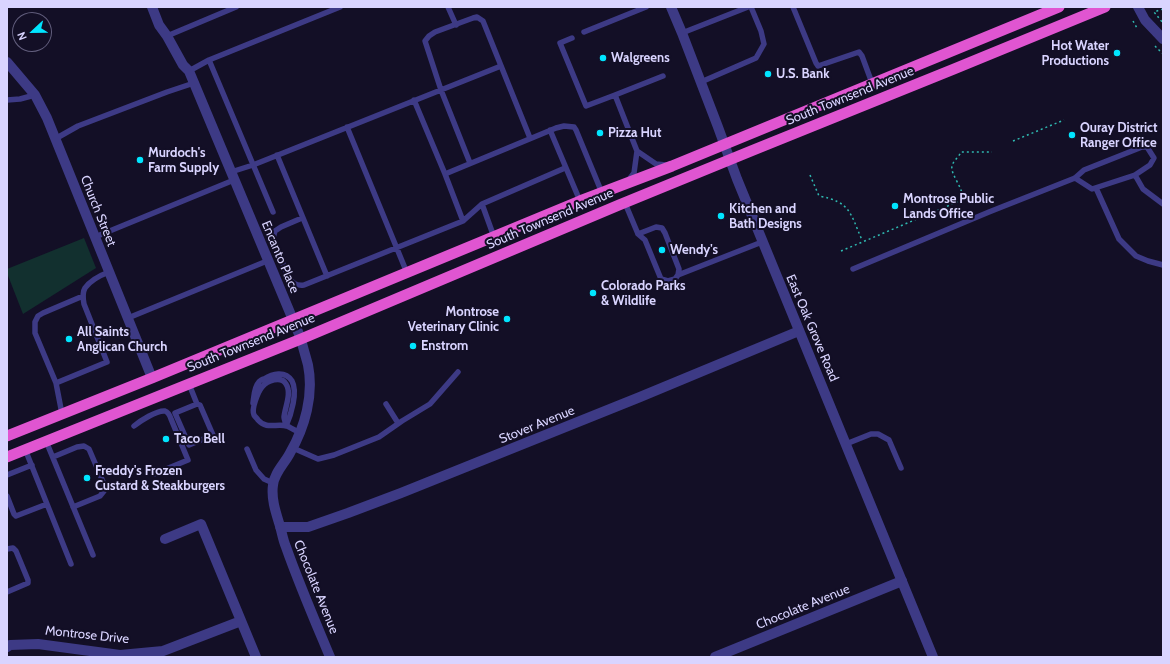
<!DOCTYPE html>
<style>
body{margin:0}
#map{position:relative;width:1170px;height:664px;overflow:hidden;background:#130f26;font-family:Cabin,sans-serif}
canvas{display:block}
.frame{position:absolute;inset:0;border:8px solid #d9d4ff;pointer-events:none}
.north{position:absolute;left:12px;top:12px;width:40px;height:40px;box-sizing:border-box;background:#130f26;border:1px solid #625e7d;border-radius:50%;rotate:248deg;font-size:11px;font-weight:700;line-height:16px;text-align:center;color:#d9d4ff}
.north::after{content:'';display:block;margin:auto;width:14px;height:18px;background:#00e5ff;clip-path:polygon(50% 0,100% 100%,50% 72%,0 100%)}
</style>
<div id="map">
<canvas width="1170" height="664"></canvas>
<div class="frame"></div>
<div class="north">N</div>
</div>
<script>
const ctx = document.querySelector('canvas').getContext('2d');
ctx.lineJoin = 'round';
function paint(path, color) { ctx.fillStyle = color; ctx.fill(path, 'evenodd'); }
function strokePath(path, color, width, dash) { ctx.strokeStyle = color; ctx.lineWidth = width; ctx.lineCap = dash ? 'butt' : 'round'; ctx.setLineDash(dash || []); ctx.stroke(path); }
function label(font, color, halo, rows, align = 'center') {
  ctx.font = font + ' Cabin,sans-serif'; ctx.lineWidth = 4; ctx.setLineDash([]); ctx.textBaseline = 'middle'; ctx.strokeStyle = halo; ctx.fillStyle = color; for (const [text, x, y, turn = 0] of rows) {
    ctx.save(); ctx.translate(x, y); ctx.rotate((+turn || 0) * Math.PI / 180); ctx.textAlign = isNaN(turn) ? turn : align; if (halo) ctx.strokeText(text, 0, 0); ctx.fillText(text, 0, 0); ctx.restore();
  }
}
paint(new Path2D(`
 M 84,238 L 96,268 L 23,314 L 7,273 L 7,269 Z`), '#12302f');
strokePath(new Path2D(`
 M 1163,9 L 1154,12 L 1163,23
 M 1133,21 L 1137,28
 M 1155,46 L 1163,54
 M 1013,141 L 1064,120
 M 810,175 L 819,196 C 851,202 850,213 862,240
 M 841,251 L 962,200 C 965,189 950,175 952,166 C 953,161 959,157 961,152 L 992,152`), '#2fb8b0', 1.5, [2, 3]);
strokePath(new Path2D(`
 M 448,7 L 456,25
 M 793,7 L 816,63 L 818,66 L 859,52 L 862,56 L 872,83
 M 584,32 L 646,7
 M 682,33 L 748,7
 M 167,36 L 236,7
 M 572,38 L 560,43 L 586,106 L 615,95
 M 209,60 L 273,212
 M 189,71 L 209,60 L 340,7
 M 701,82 L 756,58 L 764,44 L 761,31 L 751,7
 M 7,100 L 20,99 L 35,95
 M 414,100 L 445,174 L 463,221
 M 347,127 L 407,273
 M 550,130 L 580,201
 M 55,139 L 78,126 L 167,92 L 194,83
 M 637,151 L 656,164 L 666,165
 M 277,155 L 327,276
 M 470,163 L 441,90 L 425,41 L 429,36 L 435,32 L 473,18 L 477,17 L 483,21 L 530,138
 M 231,172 L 253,165 L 501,66
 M 445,174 L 556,128 L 564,126 L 574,127 L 576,130 L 602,193
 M 1135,175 L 1143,189 L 1163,204
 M 628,181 L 634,173 L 637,151 L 615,95 L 663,76
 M 1096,188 L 1119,239 L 1136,256 L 1148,261 L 1163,265
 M 625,203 L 638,234
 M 482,204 L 494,237
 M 302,218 L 281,227 L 275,231 L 273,238 L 275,245 L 288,276 C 292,283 296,286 304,285 L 463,221 L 482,204 L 565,168
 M 656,227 L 662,228 L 665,233 L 679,269 L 678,275 L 675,279 L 668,281 L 661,279 L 645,240 L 638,234 Z
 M 95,237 L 234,180
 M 853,269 L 989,212 L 1075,178 L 1084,170 L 1142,147 L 1147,147 L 1154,158 L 1150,165 L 1135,175 L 1092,189 L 1075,178
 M 678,275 L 762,242
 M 128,318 L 267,261
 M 56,383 L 35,333 L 35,322 L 38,316 L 43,313 L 83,296
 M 189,384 L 197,404 L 200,405 L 213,435 L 189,445 L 175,413 L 197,404
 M 253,403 C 254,396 254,387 259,382 C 259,381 263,379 264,379 C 272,374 285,370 292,381 C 298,392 291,415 286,426
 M 386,404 L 398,423
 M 62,414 L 56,383 L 107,362 L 84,304 C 83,299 82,293 85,288 C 90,281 101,275 109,272
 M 134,426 C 140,421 157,410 165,411 C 168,412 170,416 171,419 L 188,460 L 154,474
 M 286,426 C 286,423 284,420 284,417 C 285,407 292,393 286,384 C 281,375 267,381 262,387 C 258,392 251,409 254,415 C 255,417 257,418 258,420 C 267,430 276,423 287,426 C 291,428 296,431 301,433
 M 46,441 L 93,555
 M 846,444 L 871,434 L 878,434 L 889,440 L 901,468
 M 293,448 L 318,459 L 334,455 L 379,437 L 402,421 L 430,404 L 458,372
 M 25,449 L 71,564
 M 247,449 L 256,470 L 264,479 L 273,483
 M 53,457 L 77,447 L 84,446 L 89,449 L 104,484 L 104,491 L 100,496 L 73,507
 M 7,475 L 32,465
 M 7,496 L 14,514 L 16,516 L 47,504
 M 7,549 L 13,548 L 16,551 L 28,580 L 28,583 L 7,592`), '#3d3a85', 5.5);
strokePath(new Path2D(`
 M 152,7 L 159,25 L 167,36 L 183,65 L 189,71 L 301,339 C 303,348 306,357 308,365 C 314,395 305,427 290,453 C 285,463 274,473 273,485 C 271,499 276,513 280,526 C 282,533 283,540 286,547 C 299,584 315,621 330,657
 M 1138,7 L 1145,20 L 1163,39
 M 7,62 L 35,95 L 47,118 L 152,378
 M 280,527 L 308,527 L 348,513 L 401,493 L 640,397 L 799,331
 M 165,539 L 201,524 L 256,657
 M 7,647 L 10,645 L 38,644 L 120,655 L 163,651 L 241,621
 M 715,657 L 902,581`), '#3d3a85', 10);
strokePath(new Path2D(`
 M 671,7 L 682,33 L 718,127 L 737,179 L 933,657`), '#3d3a85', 10);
strokePath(new Path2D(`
 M 7,436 L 152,378 L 580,201 L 672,166 L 1059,7
 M 7,457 L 301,339 L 619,205 L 751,151 L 954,69 L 1105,7`), '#e055d1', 11);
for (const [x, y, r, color] of [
 [1117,53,4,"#00e5ff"],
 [603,58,4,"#00e5ff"],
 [768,74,4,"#00e5ff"],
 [600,133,4,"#00e5ff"],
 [1072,135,4,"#00e5ff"],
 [140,160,4,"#00e5ff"],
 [895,206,4,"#00e5ff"],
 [721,216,4,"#00e5ff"],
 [662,250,4,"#00e5ff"],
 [593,293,4,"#00e5ff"],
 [507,319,4,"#00e5ff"],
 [69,339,4,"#00e5ff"],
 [413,346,4,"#00e5ff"],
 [166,439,4,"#00e5ff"],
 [87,478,4,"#00e5ff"]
]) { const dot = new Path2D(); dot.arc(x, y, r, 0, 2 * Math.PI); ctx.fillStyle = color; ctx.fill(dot); strokePath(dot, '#130f26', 1.5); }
label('bold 13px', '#d9d4ff', '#130f26', [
 ["Hot Water",1109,46,"right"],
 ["Productions",1109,61,"right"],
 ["Walgreens",611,58],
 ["U.S. Bank",776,74],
 ["Ouray District",1080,128],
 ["Ranger Office",1080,143],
 ["Pizza Hut",608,133],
 ["Murdoch's",148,153],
 ["Farm Supply",148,168],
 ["Montrose Public",903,199],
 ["Lands Office",903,214],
 ["Kitchen and",729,209],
 ["Bath Designs",729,224],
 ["Wendy's",670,250],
 ["Colorado Parks",601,286],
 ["& Wildlife",601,301],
 ["Montrose",499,312,"right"],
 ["Veterinary Clinic",499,327,"right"],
 ["All Saints",77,332],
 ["Anglican Church",77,347],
 ["Enstrom",421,346],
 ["Taco Bell",174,439],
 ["Freddy's Frozen",95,471],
 ["Custard & Steakburgers",95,486]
], 'left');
label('13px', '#d9d4ff', '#130f26', [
 ["South Townsend Avenue",850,96,-22],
 ["Church Street",98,211,68],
 ["South Townsend Avenue",550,219,-23],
 ["Encanto Place",280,257,67],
 ["East Oak Grove Road",812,328,67],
 ["South Townsend Avenue",251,343,-22],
 ["Stover Avenue",537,425,-22],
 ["Chocolate Avenue",316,587,68],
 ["Chocolate Avenue",803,607,-22],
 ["Montrose Drive",87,635,6]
]);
</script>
